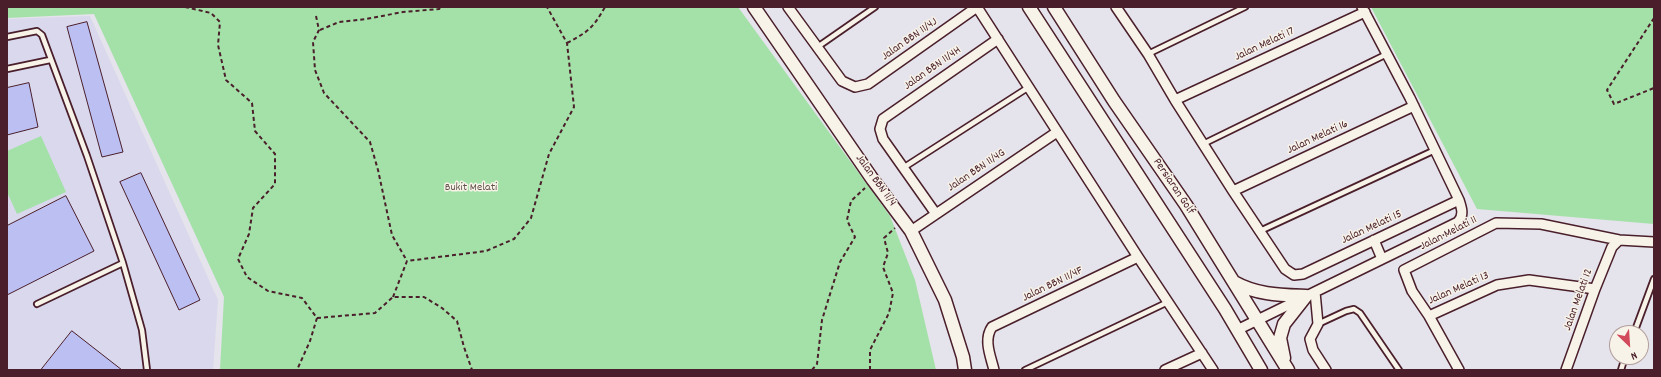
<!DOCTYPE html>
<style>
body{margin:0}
#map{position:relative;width:1661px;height:377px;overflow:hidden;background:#e5e3eb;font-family:Dekko,sans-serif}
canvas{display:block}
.frame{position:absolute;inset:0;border:8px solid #4a1f2b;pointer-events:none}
.north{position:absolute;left:1609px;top:325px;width:40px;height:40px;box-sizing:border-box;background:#f7f3e8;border:1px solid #b29e9c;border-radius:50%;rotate:155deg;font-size:11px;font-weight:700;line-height:16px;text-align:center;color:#4a1f2b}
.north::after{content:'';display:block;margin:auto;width:14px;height:18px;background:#d1495b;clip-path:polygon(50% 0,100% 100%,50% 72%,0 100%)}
</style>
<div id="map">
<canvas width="1661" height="377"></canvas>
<div class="frame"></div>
<div class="north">N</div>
</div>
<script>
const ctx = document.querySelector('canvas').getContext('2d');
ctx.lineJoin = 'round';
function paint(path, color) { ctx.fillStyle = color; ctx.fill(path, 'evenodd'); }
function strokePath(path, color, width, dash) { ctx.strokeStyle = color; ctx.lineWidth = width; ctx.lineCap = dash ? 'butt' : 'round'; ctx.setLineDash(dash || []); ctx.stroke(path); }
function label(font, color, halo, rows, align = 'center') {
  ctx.font = font + ' Dekko,sans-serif'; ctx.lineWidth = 3; ctx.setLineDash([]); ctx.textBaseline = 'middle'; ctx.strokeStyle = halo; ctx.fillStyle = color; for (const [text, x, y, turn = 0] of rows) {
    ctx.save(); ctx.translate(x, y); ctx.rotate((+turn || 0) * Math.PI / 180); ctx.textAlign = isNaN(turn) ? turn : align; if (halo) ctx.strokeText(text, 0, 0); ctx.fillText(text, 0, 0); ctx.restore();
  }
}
paint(new Path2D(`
 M 90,16 L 218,300 L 213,370 L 7,370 L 7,19 Z`), '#d9d8ed');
paint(new Path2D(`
 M 7,7 L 738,7 L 890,216 L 915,280 L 936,370 L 220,370 L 224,297 L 94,14 L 7,18 Z
 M 1371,7 L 1654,7 L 1654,224 L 1477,209 Z
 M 41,136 L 66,192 L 17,214 L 7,192 L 7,151 Z`), '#a4e1a8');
const building = new Path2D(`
 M 87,22 L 123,152 L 102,157 L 67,27 Z
 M 29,83 L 38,127 L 7,135 L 7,88 Z
 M 141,173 L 200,300 L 179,310 L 120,182 Z
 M 66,196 L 94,251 L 7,295 L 7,226 Z
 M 72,331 L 122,370 L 41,370 Z`);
paint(building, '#bcbff1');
strokePath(building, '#4a1f2b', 1);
const service = new Path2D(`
 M 7,37 L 37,31 L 42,35 L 87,156 L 123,263 L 142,330 L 147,370
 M 816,48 L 875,7
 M 1148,54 L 1245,7
 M 7,69 L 50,60
 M 1203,144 L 1387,54
 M 903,168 L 1029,87
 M 1260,231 L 1435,150
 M 37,304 L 123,263
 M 1318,324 L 1346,311 L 1354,309 L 1360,313 L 1399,370
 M 1634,333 L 1654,279
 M 1025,370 L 1168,302
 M 1621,370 L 1625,357`);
const minor = new Path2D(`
 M 788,7 L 842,81 L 855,87 L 868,84 L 977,7 L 1138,257 L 1213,370
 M 1116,7 L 1148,54 L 1175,100 L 1233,191 L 1285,269 L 1294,275 L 1303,274 L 1459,200
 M 1175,100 L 1365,12
 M 1233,191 L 1414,106
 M 936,214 L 883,139 L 880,129 L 883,119 L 998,39
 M 911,231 L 1057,132
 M 1374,240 L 1382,259
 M 1315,292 L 1318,324 L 1310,339 L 1313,350 L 1326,370
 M 1429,316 L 1497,285 L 1529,280 L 1595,289
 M 1237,330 L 1458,222 C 1464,215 1462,209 1459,200 L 1410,98 L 1362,7
 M 994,370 C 991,357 983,340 992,327 L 1138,257
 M 1165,370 L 1202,353
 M 1459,370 L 1429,316 L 1412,291 L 1404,270 L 1496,223 L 1541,224 L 1619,240 L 1654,242
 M 1566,370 L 1595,289 L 1612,247 L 1619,240`);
const tertiary = new Path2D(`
 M 754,7 L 873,180 L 911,231 L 945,300 L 963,357 L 965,370
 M 1029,7 L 1225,309 L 1261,370
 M 1054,7 L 1114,101 L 1186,205 L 1288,370
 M 1234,282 C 1257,295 1281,295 1306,296
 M 1284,358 L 1280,338 L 1284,324 L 1306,296`);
strokePath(service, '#4a1f2b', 8);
strokePath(minor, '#4a1f2b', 12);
strokePath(tertiary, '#4a1f2b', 15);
strokePath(new Path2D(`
 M 185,7 L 211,13 L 220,22 L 218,45 L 226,80 L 252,103 L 255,131 L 275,154 L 275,184 L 253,208 L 249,234 L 238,259 L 247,277 L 268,291 L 302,298 L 317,318 L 310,341 L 297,370
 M 316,16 L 319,30 L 313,42 L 315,70 L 324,93 L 370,142 L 378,170 L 392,235 L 407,261
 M 1654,18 L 1607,90 L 1614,104 L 1654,88
 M 320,30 L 339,22 L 366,19 L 403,12 L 439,9 L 441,7
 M 567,43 C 588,32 593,28 605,7
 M 393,297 L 407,261 L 486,251 L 514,239 L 531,218 L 549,154 L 574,107 L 567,43 L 547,7
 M 317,318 L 375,313 L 393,297 L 424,297 L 442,308 L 457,321 L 464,347 L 472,370
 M 812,370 L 817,364 L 822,320 L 840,262 L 855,237 L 847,220 L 851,201 L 865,188
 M 870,370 L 870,350 L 889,313 L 893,293 L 883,267 L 888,253 L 884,238 L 895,228`), '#4a1f2b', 2, [4, 3]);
strokePath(service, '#f7f3e8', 4.5);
strokePath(minor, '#f7f3e8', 9);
strokePath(tertiary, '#f7f3e8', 12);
label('12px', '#4a1f2b', '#f7f3e8', [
 ["Jalan BBN 11/4J",910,40,-35],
 ["Jalan Melati 17",1265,45,-25],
 ["Jalan BBN 11/4H",933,69,-35],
 ["Jalan Melati 16",1318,138,-25],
 ["Jalan BBN 11/4G",977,171,-34],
 ["Jalan BBN 11/4",875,181,54],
 ["Persiaran Golf",1173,187,56],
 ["Jalan Melati 15",1372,228,-25],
 ["Jalan Melati 11",1449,234,-27],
 ["Jalan BBN 11/4F",1053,285,-26],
 ["Jalan Melati 13",1459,289,-24],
 ["Jalan Melati 12",1579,300,-70]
]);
label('12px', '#60504a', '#f7f3e8', [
 ["Bukit Melati",471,188]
]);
</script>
